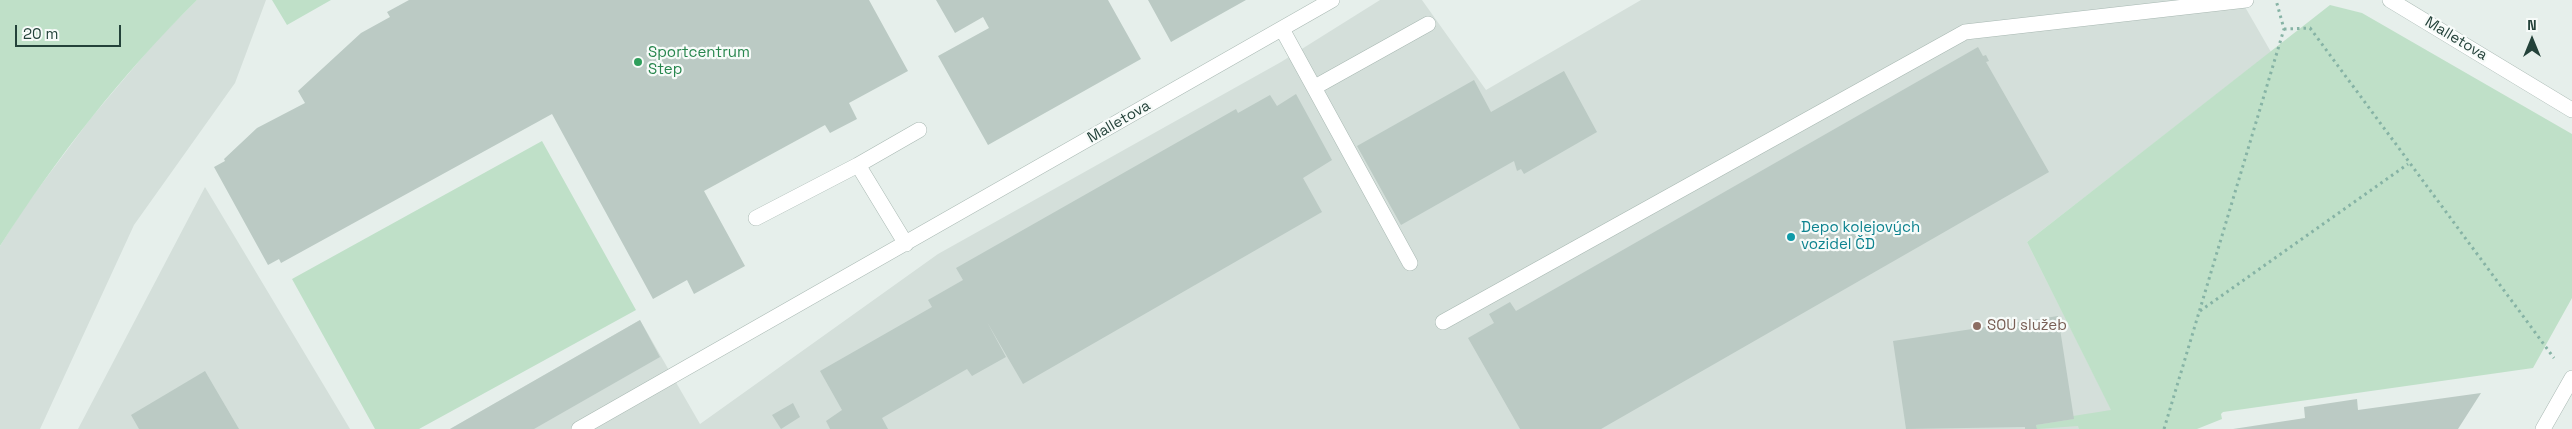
<!DOCTYPE html>
<meta charset="utf-8">
<style>
body{margin:0}
#map{position:relative;width:2572px;height:429px;overflow:hidden;background:#e6efeb;font-family:"Space Grotesk",sans-serif}
canvas{display:block}
.north{position:absolute;left:2507px;top:15px;width:50px;height:50px;-webkit-text-stroke:4px #f7fbf9;paint-order:stroke;rotate:0deg;font-size:14px;font-weight:700;line-height:20px;text-align:center;color:#24423a}
.north::after{content:'';display:block;margin:auto;width:18px;height:22px;background:#24423a;clip-path:polygon(50% 0,100% 100%,50% 72%,0 100%)}
.scale{position:absolute;left:15px;top:25px;width:106px;height:22px;box-sizing:border-box;border:2px solid #24423a;border-top:0;padding-left:6px;font-size:15px;line-height:18px;white-space:nowrap;color:#24423a;-webkit-text-stroke:4px #f7fbf9;paint-order:stroke}
</style>
<div id="map">
<canvas width="2572" height="429"></canvas>
<div class="north">N</div>
<div class="scale">20 m</div>
</div>
<script>
const ctx = document.querySelector('canvas').getContext('2d');
ctx.lineJoin = 'round';
function paint(path, color) { ctx.fillStyle = color; ctx.fill(path, 'evenodd'); }
function strokePath(path, color, width, dash) { ctx.strokeStyle = color; ctx.lineWidth = width; ctx.lineCap = dash ? 'butt' : 'round'; ctx.setLineDash(dash || []); ctx.stroke(path); }
function label(font, color, halo, rows, align = 'center') {
  ctx.font = font + ' "Space Grotesk",sans-serif'; ctx.lineWidth = 4.5; ctx.setLineDash([]); ctx.textBaseline = 'middle'; ctx.strokeStyle = halo; ctx.fillStyle = color; for (const [text, x, y, turn = 0] of rows) {
    ctx.save(); ctx.translate(x, y); ctx.rotate((+turn || 0) * Math.PI / 180); ctx.textAlign = isNaN(turn) ? turn : align; if (halo) ctx.strokeText(text, 0, 0); ctx.fillText(text, 0, 0); ctx.restore();
  }
}
paint(new Path2D(`
 M 197,0 L 266,0 L 235,83 L 134,225 L 40,429 L 0,429 L 0,246 L 26,205 L 91,118 L 157,40 Z
 M 1380,0 L 1422,0 L 1486,90 L 1641,0 L 2241,0 L 2271,52 L 2027,242 L 2121,429 L 450,429 L 640,320 L 700,424 L 938,254 L 1281,62 Z
 M 205,187 L 350,429 L 78,429 Z`), '#d4dfda');
paint(new Path2D(`
 M 0,0 L 197,0 C 122,74 57,157 0,246 Z
 M 272,0 L 331,0 L 287,25 Z
 M 2330,5 L 2362,13 L 2572,134 L 2572,298 L 2533,368 L 2223,412 L 2221,414 L 2222,419 L 2197,429 L 2079,429 L 2078,426 L 2037,429 L 2036,425 L 2073,419 L 2073,416 L 2111,410 L 2027,242 Z
 M 542,141 L 636,310 L 419,429 L 375,429 L 292,279 Z`), '#bfe0c8');
paint(new Path2D(`
 M 409,0 L 869,0 L 908,71 L 849,103 L 857,119 L 830,133 L 825,125 L 704,191 L 745,266 L 694,294 L 687,280 L 653,299 L 552,114 L 281,263 L 279,259 L 268,265 L 214,167 L 225,161 L 224,159 L 257,128 L 305,103 L 298,91 L 361,33 L 390,17 L 387,12 Z
 M 936,0 L 1108,0 L 1141,59 L 988,145 L 938,56 L 989,28 L 983,17 L 955,33 Z
 M 1148,0 L 1246,0 L 1171,42 Z
 M 1978,47 L 1983,56 L 1986,55 L 1989,61 L 1986,62 L 2049,172 L 1601,429 L 1520,429 L 1468,338 L 1494,323 L 1489,314 L 1510,302 L 1516,311 Z
 M 1564,71 L 1597,132 L 1524,174 L 1521,169 L 1517,171 L 1514,161 L 1401,225 L 1357,146 L 1474,80 L 1491,112 Z
 M 1296,94 L 1332,160 L 1303,178 L 1322,212 L 1023,384 L 987,322 L 1006,357 L 972,376 L 967,369 L 882,418 L 888,429 L 830,429 L 826,421 L 842,410 L 820,371 L 932,307 L 928,300 L 963,280 L 956,268 L 1236,109 L 1238,113 L 1270,95 L 1277,106 Z
 M 2058,316 L 2074,419 L 2036,425 L 2037,429 L 2025,429 L 2025,427 L 1906,429 L 1893,341 Z
 M 640,320 L 660,357 L 534,429 L 450,429 Z
 M 205,371 L 239,429 L 139,429 L 131,415 Z
 M 2481,393 L 2458,429 L 2233,429 L 2305,418 L 2304,407 L 2357,399 L 2358,410 Z
 M 793,403 L 800,417 L 781,429 L 772,415 Z`), '#bbcac4');
const minor = new Path2D(`
 M 2390,0 L 2572,110
 M 1282,29 L 1410,263
 M 1315,87 L 1428,24
 M 756,218 L 858,165
 M 906,244 L 858,165 L 919,130
 M 1443,322 L 1965,32 L 2246,0
 M 579,429 L 1332,0
 M 2543,429 L 2572,378`);
strokePath(minor, '#a8b8b2', 16);
strokePath(new Path2D(`
 M 2284,29 L 2310,28 L 2554,358
 M 2200,311 L 2408,164
 M 2164,429 L 2284,29 L 2276,0`), '#86b3a5', 3, [2.5, 4]);
strokePath(minor, '#fff', 15);
for (const [x, y, r, color] of [
 [638,62,5,"#2e9e5b"],
 [1791,237,5,"#0f9aa8"],
 [1977,326,5,"#8d6e63"]
]) { const dot = new Path2D(); dot.arc(x, y, r, 0, 2 * Math.PI); ctx.fillStyle = color; ctx.fill(dot); strokePath(dot, '#f7fbf9', 2); }
label('15px', '#24423a', '#f7fbf9', [
 ["Malletova",2456,39,31],
 ["Malletova",1119,122,-30]
]);
label('15px', '#27864d', '#f7fbf9', [
 ["Sportcentrum",648,53],
 ["Step",648,70]
], 'left');
label('15px', '#0d838f', '#f7fbf9', [
 ["Depo kolejových",1801,228],
 ["vozidel ČD",1801,245]
], 'left');
label('15px', '#785e54', '#f7fbf9', [
 ["SOU služeb",1987,326]
], 'left');
</script>
